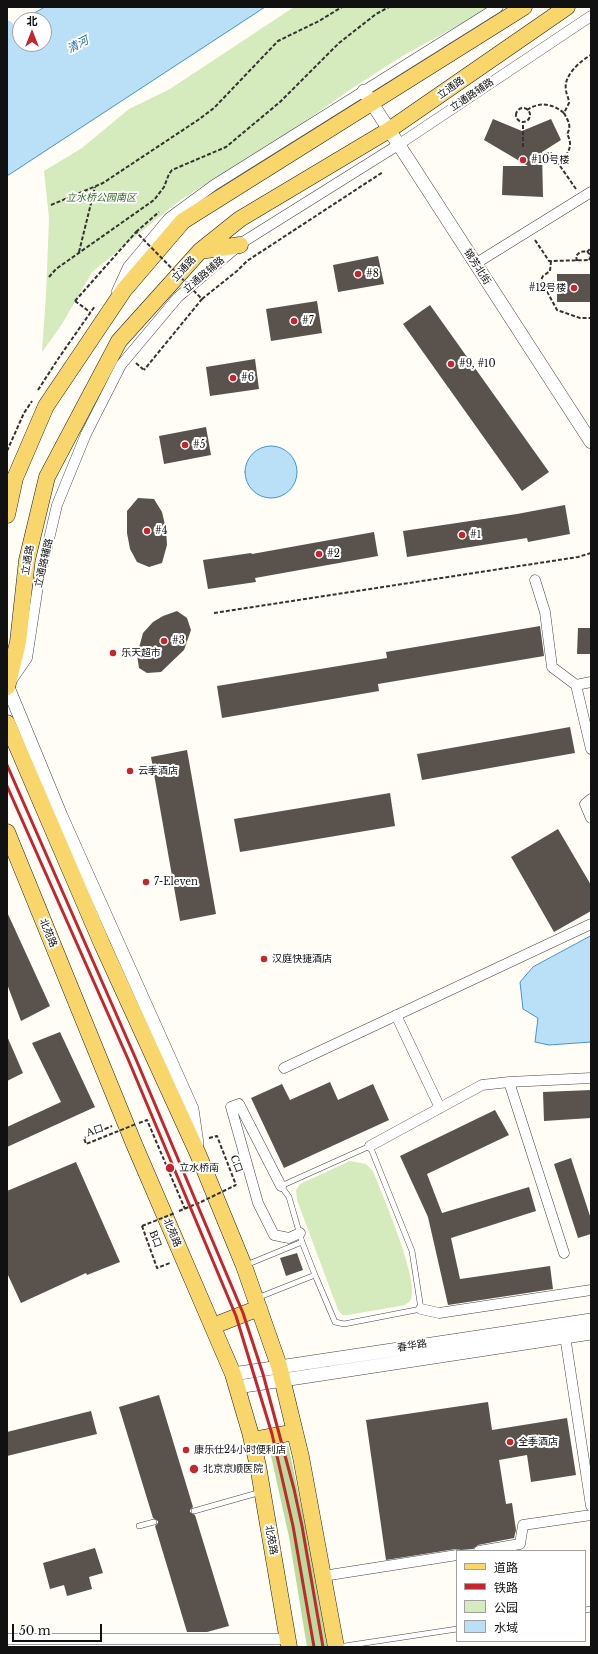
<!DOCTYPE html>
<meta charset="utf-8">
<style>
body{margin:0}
#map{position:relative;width:598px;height:1654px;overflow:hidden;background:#fffdf5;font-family:"Libre Baskerville","Noto Sans SC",serif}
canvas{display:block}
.frame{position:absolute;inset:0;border:8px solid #111;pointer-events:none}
.legend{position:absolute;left:456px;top:1550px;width:130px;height:92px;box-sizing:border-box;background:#fff;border:1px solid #a0a0a0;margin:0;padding:5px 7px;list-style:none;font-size:12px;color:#111}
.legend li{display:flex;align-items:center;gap:8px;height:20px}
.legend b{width:20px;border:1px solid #a0a0a0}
.north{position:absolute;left:12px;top:12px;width:40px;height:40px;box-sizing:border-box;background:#fff;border:1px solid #a0a0a0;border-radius:50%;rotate:0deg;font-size:11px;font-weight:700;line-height:16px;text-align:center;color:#111}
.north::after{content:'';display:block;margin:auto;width:14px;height:18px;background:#c4262e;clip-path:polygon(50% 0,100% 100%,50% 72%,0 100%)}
.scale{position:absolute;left:12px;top:1624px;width:90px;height:18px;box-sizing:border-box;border:2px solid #111;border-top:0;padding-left:5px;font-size:12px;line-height:14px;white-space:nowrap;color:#111;-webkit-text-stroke:3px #fff;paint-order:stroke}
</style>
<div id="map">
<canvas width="598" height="1654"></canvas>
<div class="frame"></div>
<ul class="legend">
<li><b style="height:5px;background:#f9d66b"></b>道路</li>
<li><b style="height:5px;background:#c4262e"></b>铁路</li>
<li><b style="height:11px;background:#d5ebbd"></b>公园</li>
<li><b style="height:11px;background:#b9e0f7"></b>水域</li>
</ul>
<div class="north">北</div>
<div class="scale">50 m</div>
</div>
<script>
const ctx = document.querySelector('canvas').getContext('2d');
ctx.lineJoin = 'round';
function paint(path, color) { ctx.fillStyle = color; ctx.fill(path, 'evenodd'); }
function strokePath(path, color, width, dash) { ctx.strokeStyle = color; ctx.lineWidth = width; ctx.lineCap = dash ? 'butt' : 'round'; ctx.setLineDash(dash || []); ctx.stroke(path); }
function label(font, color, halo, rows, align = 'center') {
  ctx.font = font + ' "Libre Baskerville","Noto Sans SC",serif'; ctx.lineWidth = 4; ctx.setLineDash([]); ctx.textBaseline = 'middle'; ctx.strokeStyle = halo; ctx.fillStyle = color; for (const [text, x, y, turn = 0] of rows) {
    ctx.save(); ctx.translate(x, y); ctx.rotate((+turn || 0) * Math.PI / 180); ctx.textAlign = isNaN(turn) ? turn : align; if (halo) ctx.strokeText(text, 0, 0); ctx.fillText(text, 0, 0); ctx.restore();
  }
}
paint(new Path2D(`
 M 294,7 L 492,7 L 404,55 L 351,89 L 266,149 L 199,188 L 179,201 L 92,272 L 62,324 L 42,352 L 46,295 L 49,218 L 44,171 L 82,148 L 129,109 L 170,89 Z
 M 350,1161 L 366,1164 L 373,1171 C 381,1192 422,1285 410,1301 C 409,1303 406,1303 405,1305 L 348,1315 L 342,1315 L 338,1310 L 297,1200 L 296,1190 L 300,1184 Z`), '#d5ebbd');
paint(new Path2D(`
 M 277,1441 L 288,1445 L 313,1560 L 328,1647 L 307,1647 L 289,1537 L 269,1447 Z`), '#b9dc9c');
const water = new Path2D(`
 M 45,7 L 265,7 L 7,176 L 7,30 L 20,22 L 20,44 L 44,44 L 44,20 L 23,20 Z
 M245 472a26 26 0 1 1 52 0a26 26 0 1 1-52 0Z
 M 591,936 L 591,1042 L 549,1045 L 535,1042 L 538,1018 L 523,1009 L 520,982 L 533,967 Z`);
paint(water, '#b9e0f7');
strokePath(water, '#3f96cf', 1);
strokePath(new Path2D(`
 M 7,27 L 20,44`), '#b9e0f7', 13);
paint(new Path2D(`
 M 493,119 L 522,131 L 551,119 L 561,140 L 542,152 L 543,197 L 502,195 L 503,166 L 528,166 L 484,140 Z
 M 378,256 L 384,284 L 338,292 L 333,265 Z
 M 557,274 L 591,274 L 591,302 L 557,302 Z
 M 317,301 L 322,333 L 271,341 L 266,309 Z
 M 430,305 L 549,472 L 522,491 L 403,324 Z
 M 255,359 L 259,389 L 210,396 L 206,367 Z
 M 206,427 L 211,455 L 164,464 L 159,436 Z
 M 138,498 L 154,499 L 162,512 L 166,529 L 167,545 L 162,563 L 149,567 L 137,562 L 130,549 L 127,533 L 127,511 Z
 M 565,505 L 570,534 L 528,542 L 527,538 L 407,557 L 403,531 L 517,514 Z
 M 374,532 L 378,556 L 255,578 L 256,582 L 208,589 L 203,560 L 251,553 L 252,554 Z
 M 177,611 L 187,618 L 191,630 L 184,650 L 161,672 L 147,673 L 139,668 L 137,655 L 143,633 L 153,622 L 163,616 Z
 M 540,626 L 544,656 L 378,684 L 379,691 L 222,718 L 217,686 L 387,658 L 386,652 Z
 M 578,628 L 591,628 L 591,654 L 577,654 Z
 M 570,727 L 575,753 L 422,780 L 417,754 Z
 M 187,750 L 216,914 L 180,921 L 151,757 Z
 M 390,793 L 395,826 L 240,852 L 234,819 Z
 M 558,829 L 591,885 L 591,911 L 554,932 L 511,857 Z
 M 7,912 L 50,1006 L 21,1021 L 7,984 Z
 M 60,1032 L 95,1107 L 7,1147 L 7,1127 L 61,1102 L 32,1043 Z
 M 7,1036 L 23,1073 L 7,1081 Z
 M 330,1082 L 338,1100 L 373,1084 L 389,1120 L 284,1168 L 251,1098 L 282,1084 L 290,1100 Z
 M 591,1090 L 591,1118 L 544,1121 L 543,1092 Z
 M 495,1110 L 509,1135 L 427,1174 L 442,1213 L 529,1187 L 536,1211 L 451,1238 L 460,1279 L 550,1266 L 553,1289 L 448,1305 L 428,1217 L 400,1156 Z
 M 571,1158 L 591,1219 L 591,1234 L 578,1238 L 554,1164 Z
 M 76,1162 L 120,1262 L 87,1275 L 86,1273 L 21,1303 L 7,1273 L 7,1191 Z
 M 297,1253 L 303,1270 L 286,1276 L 280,1258 Z
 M 159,1395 L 193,1507 L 190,1510 L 190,1512 L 195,1515 L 229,1626 L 207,1632 L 187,1632 L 155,1526 L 158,1523 L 158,1521 L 153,1518 L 119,1407 Z
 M 488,1402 L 492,1430 L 567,1418 L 576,1475 L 531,1482 L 527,1455 L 499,1460 L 506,1504 L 512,1503 L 516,1530 L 514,1538 L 478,1545 L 473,1549 L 461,1550 L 456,1549 L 386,1560 L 366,1420 Z
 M 91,1411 L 97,1434 L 7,1456 L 7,1432 Z
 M 95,1548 L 103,1573 L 89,1577 L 92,1589 L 67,1596 L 64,1585 L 50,1589 L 43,1563 Z`), '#5a524d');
const service = new Path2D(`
 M 246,1265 L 302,1242
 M 257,1298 L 315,1275 L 335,1322 L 344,1324 L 421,1309 L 412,1251 L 370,1146 L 281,1186 L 289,1197 L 302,1242 L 315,1275
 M 194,1511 L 261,1492
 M 139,1526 L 154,1522
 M 585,1610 L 591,1609
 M 338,1647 L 457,1629`);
const minor = new Path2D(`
 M 475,264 L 591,192
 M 117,291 L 128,267 L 169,218 L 214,185 L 498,7
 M 535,580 L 545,612 L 552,667 L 576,685
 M 12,680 L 27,658 L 38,586 L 57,505 L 86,434 L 121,365 L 178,297 L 243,242 L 398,145 L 591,16
 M 591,682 L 576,685 L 591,749
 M 591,799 L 585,804 L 591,818
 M 396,1015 L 440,1108
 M 284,1068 L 591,924
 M 509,1082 L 591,1078
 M 370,1146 L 482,1085 L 509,1082 L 564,1253
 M 281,1186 L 239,1104 L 231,1107 L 258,1203 L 274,1235 L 289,1238 L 300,1233
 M 421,1309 L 439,1313 L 591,1290
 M 565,1336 L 591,1506
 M 479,1551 L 520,1544 L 523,1525 L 591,1515
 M 323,1576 L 457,1555
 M 7,1639 L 288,1639`);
const tertiary = new Path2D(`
 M 364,91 L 591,442
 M 7,685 L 61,816 L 192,1109 L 197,1144
 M 233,1374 L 591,1320
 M 237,1387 L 591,1333`);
const primary = new Path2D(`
 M 200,251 L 240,245
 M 7,515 L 15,478 L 46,406 L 124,290 L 183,221 L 524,7
 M 7,687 L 18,642 L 27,560 L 47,477 L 119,341 L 200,251 L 240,219 L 389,130 L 567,7
 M 7,723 L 102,944 L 198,1154 L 244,1266 L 279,1366 L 285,1391 L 301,1457 L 336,1647
 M 7,832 L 134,1144 L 233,1374 L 250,1432 L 258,1466 L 289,1647
 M 213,1326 L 259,1308
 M 252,1440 L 295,1432`);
strokePath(service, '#444', 6);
strokePath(minor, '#444', 11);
strokePath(tertiary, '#444', 14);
strokePath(primary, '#222', 17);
strokePath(new Path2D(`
 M516 115a7 7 0 1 1 14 0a7 7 0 1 1-14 0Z
 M 527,110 C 540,101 553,104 564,113
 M 523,147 L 523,121
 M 539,155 L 551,153 L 558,163
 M 576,189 L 558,163 C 568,155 574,146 567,134 C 572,126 568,121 564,113 L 569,103 C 569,98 566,94 566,90 C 563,76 580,61 591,55
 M 51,205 L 103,183 L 198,120 L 214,108 L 278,41 L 319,21 L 342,7
 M 136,232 L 159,212
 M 535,240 L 549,261 L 591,260
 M 79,252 L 95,187
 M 587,252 L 591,248
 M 551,261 L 550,271 L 543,276 L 541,280 L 557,310 L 580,318 L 591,318
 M 577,261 L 576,256 L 580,252 C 585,251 588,251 591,256 L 589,260
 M 49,277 L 56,269 L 154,200 L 164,187 L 169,174 L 172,170 L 226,147 L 280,102 L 339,43 L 376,14 L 389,7
 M 202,299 L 237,271 L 247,261 L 383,172
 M 75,301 L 90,312
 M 136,363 L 144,370
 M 38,390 L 58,359 L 95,306
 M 7,451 L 24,413 L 32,401
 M 214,613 L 578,557 L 591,553
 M 139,1123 L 147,1120 L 185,1209
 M 105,1129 L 112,1126
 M 209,1138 L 217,1136 L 236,1185
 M 179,1211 L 201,1202
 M 142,1226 L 157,1268 L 170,1263`), '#333', 2, [4, 2]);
strokePath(service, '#fff', 5);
strokePath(minor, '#fff', 10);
strokePath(tertiary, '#fff', 13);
strokePath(primary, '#f9d66b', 16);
strokePath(new Path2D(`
 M 7,765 L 135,1057 L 243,1313 L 263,1374 L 294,1489 L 302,1526 L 323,1647
 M 7,786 L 128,1059 L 236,1316 L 272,1434 L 293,1526 L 314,1647`), '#c4262e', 3);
strokePath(new Path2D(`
 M 75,301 L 136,232 L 202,299 L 144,370
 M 105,1129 L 84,1138 L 86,1144 L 136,1124
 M 201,1202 L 236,1185
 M 142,1226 L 175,1213`), '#333', 2, [4, 2]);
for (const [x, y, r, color] of [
 [523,160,4,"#c4262e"],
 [358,274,4,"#c4262e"],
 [574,288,4,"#c4262e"],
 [294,321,4,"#c4262e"],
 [451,364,4,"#c4262e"],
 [233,378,4,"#c4262e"],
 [185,445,4,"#c4262e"],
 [147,531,4,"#c4262e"],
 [462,535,4,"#c4262e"],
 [319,554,4,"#c4262e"],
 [164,641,4,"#c4262e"],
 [113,653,4,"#c4262e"],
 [130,771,4,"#c4262e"],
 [146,882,4,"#c4262e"],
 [264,959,4,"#c4262e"],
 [170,1168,5,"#c4262e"],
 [510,1442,4,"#c4262e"],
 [186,1450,4,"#c4262e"],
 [194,1469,5,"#c4262e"]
]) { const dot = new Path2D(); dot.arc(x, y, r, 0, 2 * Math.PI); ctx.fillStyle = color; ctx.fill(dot); strokePath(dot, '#fff', 1.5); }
label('10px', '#111', '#fff', [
 ["立通路",451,88,-35],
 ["立通路辅路",472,95,-34],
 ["锦芳北街",477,267,57],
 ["立通路",184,269,-48],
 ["立通路辅路",204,275,-40],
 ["立通路",28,560,-80],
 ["立通路辅路",44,563,-77],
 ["北苑路",48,933,68],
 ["A口",95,1131,-18],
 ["C口",236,1164,69],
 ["北苑路",172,1233,67],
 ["B口",155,1239,70],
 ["春华路",412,1346,-9],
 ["北苑路",271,1540,80]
]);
label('10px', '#111', '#fff', [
 ["#10号楼",531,160],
 ["#8",366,274],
 ["#12号楼",566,288,"right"],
 ["#7",302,321],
 ["#9, #10",459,364],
 ["#6",241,378],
 ["#5",193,445],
 ["#4",155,531],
 ["#1",470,535],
 ["#2",327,554],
 ["#3",172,641],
 ["乐天超市",121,653],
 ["云季酒店",138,771],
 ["7-Eleven",154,882],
 ["汉庭快捷酒店",272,959],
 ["立水桥南",179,1168],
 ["全季酒店",518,1442],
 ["康乐仕24小时便利店",194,1450],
 ["北京京顺医院",203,1469]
], 'left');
label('italic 10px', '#2f6b1f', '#fff', [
 ["立水桥公园南区",101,198]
]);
label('italic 11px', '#1768a6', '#fff', [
 ["清河",78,45,-28]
]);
</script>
